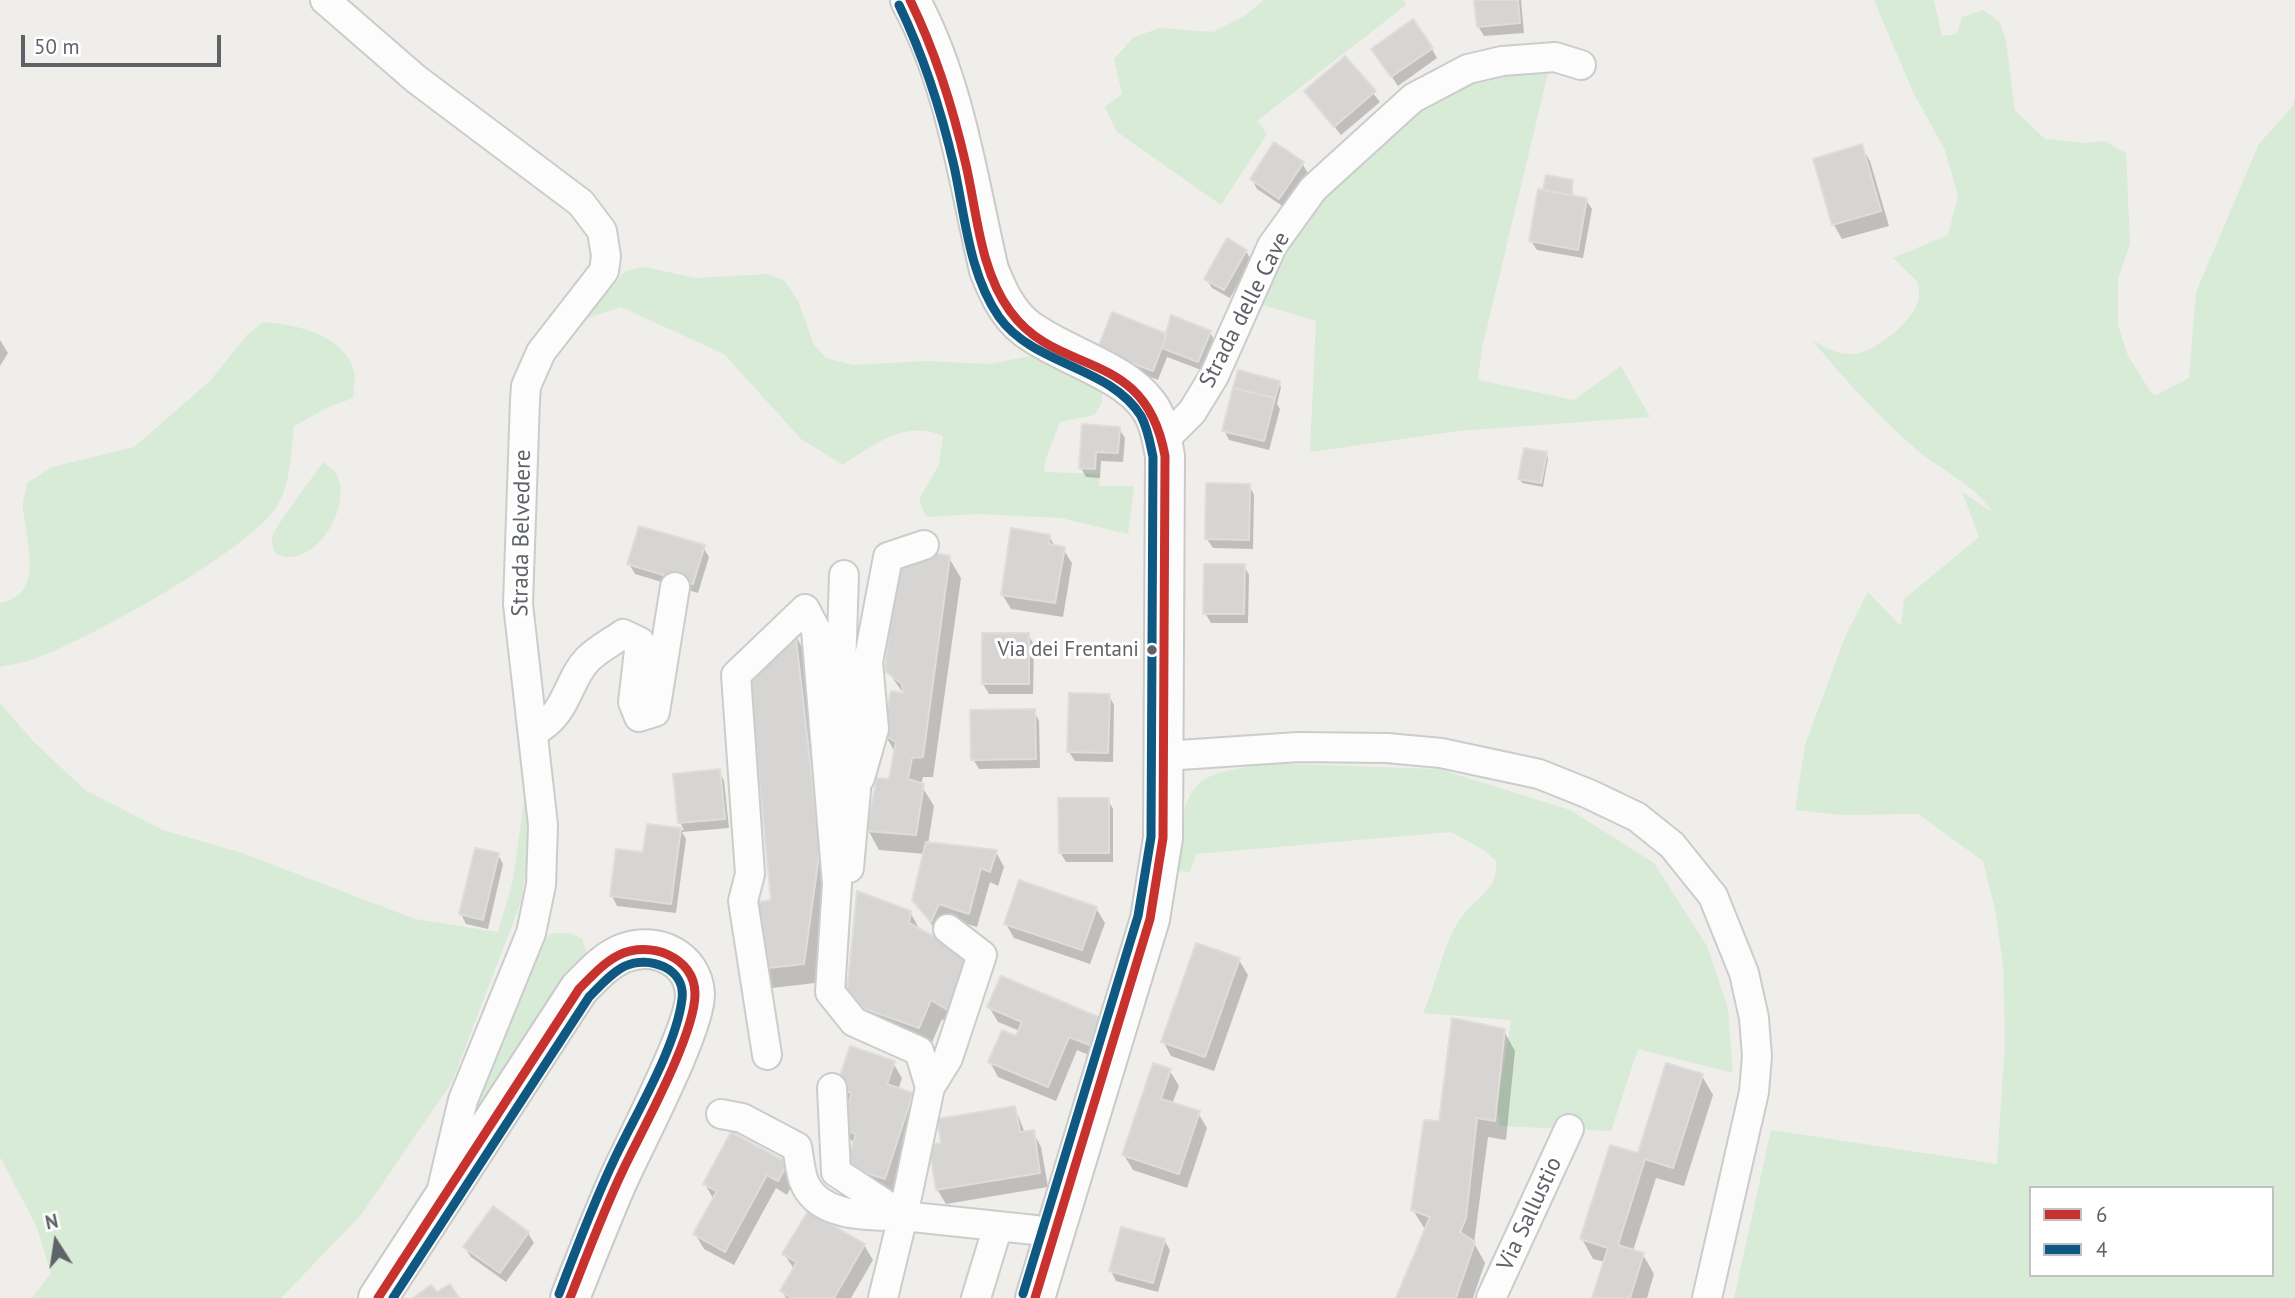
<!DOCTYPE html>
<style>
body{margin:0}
#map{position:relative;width:2295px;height:1298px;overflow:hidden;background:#efeeea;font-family:"PT Sans",sans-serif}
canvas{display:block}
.legend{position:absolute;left:2029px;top:1186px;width:245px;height:91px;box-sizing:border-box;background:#fff;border:2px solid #bfc1c3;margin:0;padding:9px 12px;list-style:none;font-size:21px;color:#5f6368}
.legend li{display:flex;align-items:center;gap:14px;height:35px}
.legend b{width:35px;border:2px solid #bfc1c3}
.north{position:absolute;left:21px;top:1207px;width:70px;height:70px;-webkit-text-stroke:5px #fff;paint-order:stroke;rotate:348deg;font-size:19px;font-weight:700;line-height:28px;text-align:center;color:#5f6368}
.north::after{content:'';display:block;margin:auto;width:24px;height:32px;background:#5f6368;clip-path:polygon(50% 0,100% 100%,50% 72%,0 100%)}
.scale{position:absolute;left:21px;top:35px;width:200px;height:32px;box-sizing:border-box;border:4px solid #5f6368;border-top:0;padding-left:9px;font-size:21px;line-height:24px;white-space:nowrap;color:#5f6368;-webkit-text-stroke:5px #fff;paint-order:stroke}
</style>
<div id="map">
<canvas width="2295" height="1298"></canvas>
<ul class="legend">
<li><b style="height:9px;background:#c8322e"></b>6</li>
<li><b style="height:9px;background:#0e5881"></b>4</li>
</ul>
<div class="north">N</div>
<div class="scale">50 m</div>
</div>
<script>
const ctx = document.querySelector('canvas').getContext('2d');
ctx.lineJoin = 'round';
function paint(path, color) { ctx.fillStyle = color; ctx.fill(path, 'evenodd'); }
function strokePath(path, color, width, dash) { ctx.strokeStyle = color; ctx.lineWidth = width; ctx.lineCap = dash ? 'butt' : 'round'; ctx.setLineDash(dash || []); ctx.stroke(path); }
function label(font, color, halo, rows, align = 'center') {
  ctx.font = font + ' "PT Sans",sans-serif'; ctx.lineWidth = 6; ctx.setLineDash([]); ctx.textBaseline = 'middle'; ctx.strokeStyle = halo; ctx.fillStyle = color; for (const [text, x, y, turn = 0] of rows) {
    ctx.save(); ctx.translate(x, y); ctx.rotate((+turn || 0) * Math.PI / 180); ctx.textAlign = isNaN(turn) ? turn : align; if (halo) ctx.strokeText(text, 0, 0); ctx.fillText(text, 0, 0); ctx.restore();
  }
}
paint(new Path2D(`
 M 1264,0 L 1403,0 L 1406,5 L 1257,121 L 1267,134 L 1221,205 L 1117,132 L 1105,107 L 1122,94 L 1114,59 L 1134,37 L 1160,28 L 1213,32 L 1244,16 Z
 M 1874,0 L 1934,0 L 1942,36 L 1957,34 L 1962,17 L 1983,10 L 2000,22 L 2006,41 L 2015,110 L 2045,139 L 2087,143 L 2104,141 L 2126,153 L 2130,244 L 2118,279 L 2118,325 L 2128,356 L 2152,394 L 2156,395 L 2189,378 L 2196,292 L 2259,144 L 2292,107 L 2295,98 L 2295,1298 L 1734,1298 L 1771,1130 L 1997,1164 L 2005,1042 L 2003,965 L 1995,909 L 1983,861 L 1918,814 L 1841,815 L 1795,810 L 1805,745 L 1845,637 L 1868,592 L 1901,626 L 1904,599 L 1979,537 L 1962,492 L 1992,512 C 1975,484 1941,471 1917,450 C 1879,417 1844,379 1812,340 C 1826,348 1836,354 1852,354 C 1874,354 1917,319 1919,297 C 1920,292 1918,285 1917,281 L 1893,258 L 1948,235 L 1958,196 L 1945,150 L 1913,92 ZM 2031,1188 L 2272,1188 L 2272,1275 L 2031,1275 Z
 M 1518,65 L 1550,65 L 1482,348 L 1478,380 L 1574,400 L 1621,366 L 1650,417 L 1458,431 L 1310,452 L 1316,321 L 1263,305 L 1285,251 L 1320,198 L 1413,114 L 1440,96 Z
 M 644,267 L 696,278 L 768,274 L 785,281 L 798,301 L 814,345 L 826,358 L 853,365 L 926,361 L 990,364 L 1045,353 L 1103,384 L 1102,403 L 1094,415 L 1060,422 L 1046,458 L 1044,472 L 1100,474 L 1099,486 L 1134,486 L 1128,534 L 1061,518 L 978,514 L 926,517 L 919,499 L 939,465 L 943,436 C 906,419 873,445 843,465 L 801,439 L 724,354 L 621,307 L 585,319 L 625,271 Z
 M 263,322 C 296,324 344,335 354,371 C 356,378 353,390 353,398 L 329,407 L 294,426 C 291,452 291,487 275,509 C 245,552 88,640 36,658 C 25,663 12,664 0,667 L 0,603 C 48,594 24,538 23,506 C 23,498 26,490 27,483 L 52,467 L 134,447 L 210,381 L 247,335 Z
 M 323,462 C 326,465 333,469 336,473 C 355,506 313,572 276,554 C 274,549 271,543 272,538 C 274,527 314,476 323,462 Z
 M 0,703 L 34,742 L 85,790 L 163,830 L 242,853 L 415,919 L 498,932 L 513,880 L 524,801 L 528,821 L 528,859 L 521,902 L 452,1082 L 361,1215 L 281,1298 L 32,1298 L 51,1273 L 36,1225 L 0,1157 Z
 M 1263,763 L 1439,769 L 1570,810 L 1654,863 L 1707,946 L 1728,1009 L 1733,1073 L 1638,1049 L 1611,1131 L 1500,1126 L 1497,1108 L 1511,1020 L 1423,1013 C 1437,983 1443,941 1463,915 C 1478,896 1499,889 1496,861 L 1484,850 L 1451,832 L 1196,854 L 1190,872 L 1179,871 C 1179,844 1178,796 1205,779 C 1220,770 1246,768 1263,763 Z
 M 553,933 L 570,933 L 582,939 L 586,951 L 581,967 L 471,1141 L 465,1097 L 540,941 Z`), '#d8ebd6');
paint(new Path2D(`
 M 1476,0 L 1521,0 L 1524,33 L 1484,36 L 1478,26 Z
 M 1432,49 L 1437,58 L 1398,86 L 1379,58 Z
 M 1345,58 L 1380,102 L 1341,135 L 1306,91 Z
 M 1861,146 L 1870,161 L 1889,226 L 1842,239 L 1834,225 L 1815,160 Z
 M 1302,163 L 1308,173 L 1284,207 L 1257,189 L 1252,179 Z
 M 1572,181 L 1573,197 L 1586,200 L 1592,209 L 1583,258 L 1537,250 L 1531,241 L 1545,190 Z
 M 1246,251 L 1251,260 L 1230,298 L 1212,288 L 1206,279 Z
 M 1172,317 L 1210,332 L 1215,342 L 1204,371 L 1167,357 L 1158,380 L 1104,359 L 1165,335 Z
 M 0,340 L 8,353 L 0,366 Z
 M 1279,382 L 1281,387 L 1277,404 L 1280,409 L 1269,450 L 1229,440 L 1224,430 Z
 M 1084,426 L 1119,429 L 1125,438 L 1123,462 L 1101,461 L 1100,478 L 1086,477 L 1081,468 Z
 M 1546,453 L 1548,458 L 1543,487 L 1522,483 L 1520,479 Z
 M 1249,485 L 1254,495 L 1253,549 L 1213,548 L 1207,539 Z
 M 1049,536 L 1056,548 L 1063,549 L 1072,563 L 1063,617 L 1011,609 L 1002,594 Z
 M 703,547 L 709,557 L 698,593 L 635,574 L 629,564 Z
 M 949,558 L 961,578 L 933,777 L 923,777 L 921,785 L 934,806 L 928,844 L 996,852 L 1004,867 L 998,886 L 990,882 L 977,927 L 947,918 L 939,935 L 914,900 L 925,854 L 879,850 L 868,830 L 890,780 L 896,754 L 884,733 L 905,696 L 887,670 Z
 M 1244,566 L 1249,575 L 1248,623 L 1211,623 L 1205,613 Z
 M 794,633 L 805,652 L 831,869 L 815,983 L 772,988 L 761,968 L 773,902 Z
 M 1028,635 L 1034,644 L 1033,694 L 989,694 L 983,684 Z
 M 1109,696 L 1114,705 L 1113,762 L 1075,761 L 1069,752 Z
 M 1034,711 L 1039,721 L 1040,768 L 979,769 L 973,759 Z
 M 719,771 L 724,781 L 729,828 L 682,832 L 686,839 L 676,913 L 617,906 L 612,896 L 644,854 L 648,826 L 684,830 L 680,822 Z
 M 1108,800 L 1113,809 L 1113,862 L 1066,862 L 1060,852 Z
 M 498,855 L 503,864 L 488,929 L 466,924 L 461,914 Z
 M 1096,908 L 1105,923 L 1090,964 L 1014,938 L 1006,924 Z
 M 910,912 L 921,932 L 961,1029 L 942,1019 L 930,1047 L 859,1022 L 848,1002 Z
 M 1239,960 L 1248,975 L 1214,1071 L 1171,1056 L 1163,1041 Z
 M 989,1007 L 1116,1037 L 1105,1062 L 1077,1050 L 1056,1101 L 998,1077 L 990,1062 L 1017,1038 L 1020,1031 L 998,1022 Z
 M 1504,1031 L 1515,1051 L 1506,1140 L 1488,1137 L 1474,1243 L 1485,1263 L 1473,1298 L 1398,1298 L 1426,1231 L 1413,1210 L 1440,1123 Z
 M 893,1063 L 902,1078 L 898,1090 L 912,1095 L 921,1109 L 893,1193 L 856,1180 L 854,1144 L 842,1128 L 850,1104 L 837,1087 Z
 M 1170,1071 L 1179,1086 L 1172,1104 L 1198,1113 L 1207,1128 L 1187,1188 L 1133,1170 L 1124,1155 Z
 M 1702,1076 L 1713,1095 L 1684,1186 L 1656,1178 L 1633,1251 L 1643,1255 L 1654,1274 L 1647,1298 L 1594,1298 L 1605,1262 L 1593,1259 L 1582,1239 L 1639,1156 Z
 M 1015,1108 L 1025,1133 L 1033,1132 L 1041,1147 L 1048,1187 L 946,1204 L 937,1189 L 943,1145 Z
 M 787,1164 L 795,1179 L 787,1195 L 776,1188 L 734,1265 L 704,1249 L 695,1234 L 714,1200 L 705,1184 Z
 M 528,1233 L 534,1243 L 506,1282 L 471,1257 L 465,1248 Z
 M 1164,1240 L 1170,1250 L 1158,1292 L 1116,1281 L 1111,1271 Z
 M 864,1245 L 873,1260 L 851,1298 L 786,1298 L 782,1291 L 794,1269 L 784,1254 Z`), '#0003');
const building = new Path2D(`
 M 1474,0 L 1518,0 L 1520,23 L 1477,27 Z
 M 1413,19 L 1433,48 L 1391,77 L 1371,49 Z
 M 1345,56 L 1376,91 L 1334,127 L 1304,91 Z
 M 1274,142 L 1304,162 L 1279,199 L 1250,179 Z
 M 1862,144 L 1881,211 L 1832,225 L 1813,159 Z
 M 1546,175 L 1573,180 L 1571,195 L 1543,190 Z
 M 1538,189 L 1587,198 L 1578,250 L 1529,241 Z
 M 1227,238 L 1247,250 L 1224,290 L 1204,279 Z
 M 1112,312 L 1167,334 L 1153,371 L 1097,350 Z
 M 1171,315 L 1211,331 L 1198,362 L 1162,348 Z
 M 1238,370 L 1280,381 L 1275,398 L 1233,388 Z
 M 1233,388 L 1275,398 L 1264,441 L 1222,431 Z
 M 1082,424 L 1120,427 L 1118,453 L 1096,452 L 1095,469 L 1079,468 Z
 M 1524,448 L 1547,452 L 1541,483 L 1518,479 Z
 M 1206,483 L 1250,484 L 1249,540 L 1205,539 Z
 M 639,526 L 705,545 L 693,584 L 627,564 Z
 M 1011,528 L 1050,535 L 1049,544 L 1065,547 L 1055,603 L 1001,595 Z
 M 933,553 L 950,556 L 923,757 L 912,758 L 908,779 L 924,784 L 916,835 L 866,831 L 877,778 L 889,779 L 896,742 L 882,734 L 891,691 L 903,693 L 902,684 L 885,671 L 895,564 Z
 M 1204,564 L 1245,564 L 1244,614 L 1203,614 Z
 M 795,630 L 820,848 L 804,964 L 759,969 L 755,903 L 771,900 L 749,673 Z
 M 982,633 L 1029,633 L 1029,684 L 982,684 Z
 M 1069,693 L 1110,694 L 1108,753 L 1067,752 Z
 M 1035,709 L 1036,759 L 971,760 L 970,710 Z
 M 720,769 L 725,819 L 678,823 L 673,774 Z
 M 1058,798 L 1109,798 L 1109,853 L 1059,853 Z
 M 647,824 L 681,828 L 671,904 L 610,896 L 616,849 L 643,852 Z
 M 926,842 L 997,850 L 990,872 L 981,868 L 969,914 L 939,904 L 931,922 L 912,900 Z
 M 475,848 L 499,853 L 483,920 L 459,914 Z
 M 1019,880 L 1097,907 L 1082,950 L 1004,924 Z
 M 857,891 L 911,911 L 909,923 L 968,955 L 949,1011 L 931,1000 L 919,1028 L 846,1002 Z
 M 1196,943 L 1240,958 L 1205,1057 L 1161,1042 Z
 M 1001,976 L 1108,1021 L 1097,1048 L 1069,1037 L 1048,1087 L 988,1062 L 1002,1030 L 1016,1036 L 1022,1022 L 987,1007 Z
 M 1452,1018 L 1505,1029 L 1495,1121 L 1477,1118 L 1466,1218 L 1460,1232 L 1475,1242 L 1456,1298 L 1396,1298 L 1430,1217 L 1411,1210 L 1424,1120 L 1439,1121 Z
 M 850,1046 L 895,1061 L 887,1084 L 913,1093 L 885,1179 L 845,1166 L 856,1134 L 840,1128 L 852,1093 L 836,1088 Z
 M 1153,1063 L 1171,1069 L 1161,1099 L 1200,1111 L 1179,1174 L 1122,1155 Z
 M 1666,1063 L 1703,1074 L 1673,1168 L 1645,1159 L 1618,1245 L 1644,1253 L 1630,1298 L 1592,1298 L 1608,1248 L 1580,1239 L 1610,1145 L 1638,1153 Z
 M 1015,1106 L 1020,1132 L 1034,1130 L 1040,1173 L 936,1190 L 929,1145 L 941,1143 L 937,1119 Z
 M 731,1132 L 788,1163 L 778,1181 L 767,1175 L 725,1252 L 693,1234 L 717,1191 L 703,1184 Z
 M 493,1206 L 529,1232 L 500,1273 L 463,1247 Z
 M 808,1211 L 865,1244 L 834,1298 L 792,1298 L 780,1291 L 797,1262 L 782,1254 Z
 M 1121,1227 L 1165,1239 L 1153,1283 L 1109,1271 Z
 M 450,1284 L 459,1298 L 413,1298 L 431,1285 L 437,1292 Z`);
paint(building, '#d6d5d3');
strokePath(building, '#deddd9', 2);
const street = new Path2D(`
 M 325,0 L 416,79 L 581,203 L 602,231 L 606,256 L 604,271 L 541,352 L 526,386 L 525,400 L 518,604 L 543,825 L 541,885 L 531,933 L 463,1100 L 441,1193
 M 1162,442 L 1192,412 L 1214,376 L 1272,246 L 1313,189 L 1413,98 L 1468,69 L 1502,61 L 1555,57 L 1581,65
 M 844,575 L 841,669 L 856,790 L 849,868
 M 533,732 C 568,715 567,680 588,659 C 598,649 612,642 623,634 L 640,642 L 633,702 L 639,717 L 655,712 L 675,587
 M 1165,756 L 1298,747 L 1387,748 L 1441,753 L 1539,774 L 1589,794 L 1637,817 L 1672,845 L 1713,896 L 1744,973 L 1754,1018 L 1757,1056 L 1754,1092 L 1707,1298
 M 860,778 L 874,729 L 868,662 L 888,557 L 924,545
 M 767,1055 L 743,901 L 750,874 L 736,675 L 805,609 L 816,630 L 837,884 L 830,992 L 854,1022 L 919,1051 L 930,1087
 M 832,1088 L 836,1172 L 903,1216
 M 721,1114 L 742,1118 L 797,1147 C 799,1157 800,1169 803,1179 C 816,1218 870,1216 903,1216
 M 903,1216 L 930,1087 L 948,1058 L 982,955 L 948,929
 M 883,1298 L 903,1216 L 1035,1230 L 1055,1237
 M 976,1298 L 998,1226
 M 1491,1298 L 1569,1129`);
const secondary = new Path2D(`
 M 910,0 C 955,82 968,180 989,270 C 998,292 1007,313 1026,328 C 1061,355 1123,370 1148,405 C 1159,419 1162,440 1165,456 L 1163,838 L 1150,919 L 1035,1298
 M 378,1298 L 579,989 C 593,975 606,960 624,953 C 656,941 693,958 695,994 C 696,1028 633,1146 616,1185 C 600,1222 585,1260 570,1298`);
strokePath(street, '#cbcccc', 32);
strokePath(secondary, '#cacacb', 42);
strokePath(street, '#fdfcfc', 28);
strokePath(secondary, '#fdfcfc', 38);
strokePath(new Path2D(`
 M 910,0 C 936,53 953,108 966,165 C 977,213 980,270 1010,311 C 1059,379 1145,346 1165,456 L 1163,838 L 1150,919 L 1035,1298
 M 378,1298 L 579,989 C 591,977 603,963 619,955 C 650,940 695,957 695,994 C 695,1035 642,1130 623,1170 C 603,1212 587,1255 570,1298`), '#c8322e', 9);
strokePath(new Path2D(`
 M 899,5 C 924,57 941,110 954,166 C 965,216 969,274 999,317 C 1034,366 1110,366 1141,416 C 1148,429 1150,443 1153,457 L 1151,837 L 1138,916 L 1023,1294
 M 393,1298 L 589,997 C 600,986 611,973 625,966 C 649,955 686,968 682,999 C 676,1048 635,1115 614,1160 C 593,1204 576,1249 559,1294`), '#0e5881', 9);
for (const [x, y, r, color] of [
 [1152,650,6,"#5f6368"]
]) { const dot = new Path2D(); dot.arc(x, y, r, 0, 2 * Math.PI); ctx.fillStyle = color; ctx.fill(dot); strokePath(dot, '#fff', 2.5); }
label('21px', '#5f6368', '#fff', [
 ["Via dei Frentani",1139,650]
], 'right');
label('23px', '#5f6368', '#fff', [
 ["Strada delle Cave",1245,310,-63],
 ["Strada Belvedere",522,533,-89],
 ["Via Sallustio",1530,1214,-65]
]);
</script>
